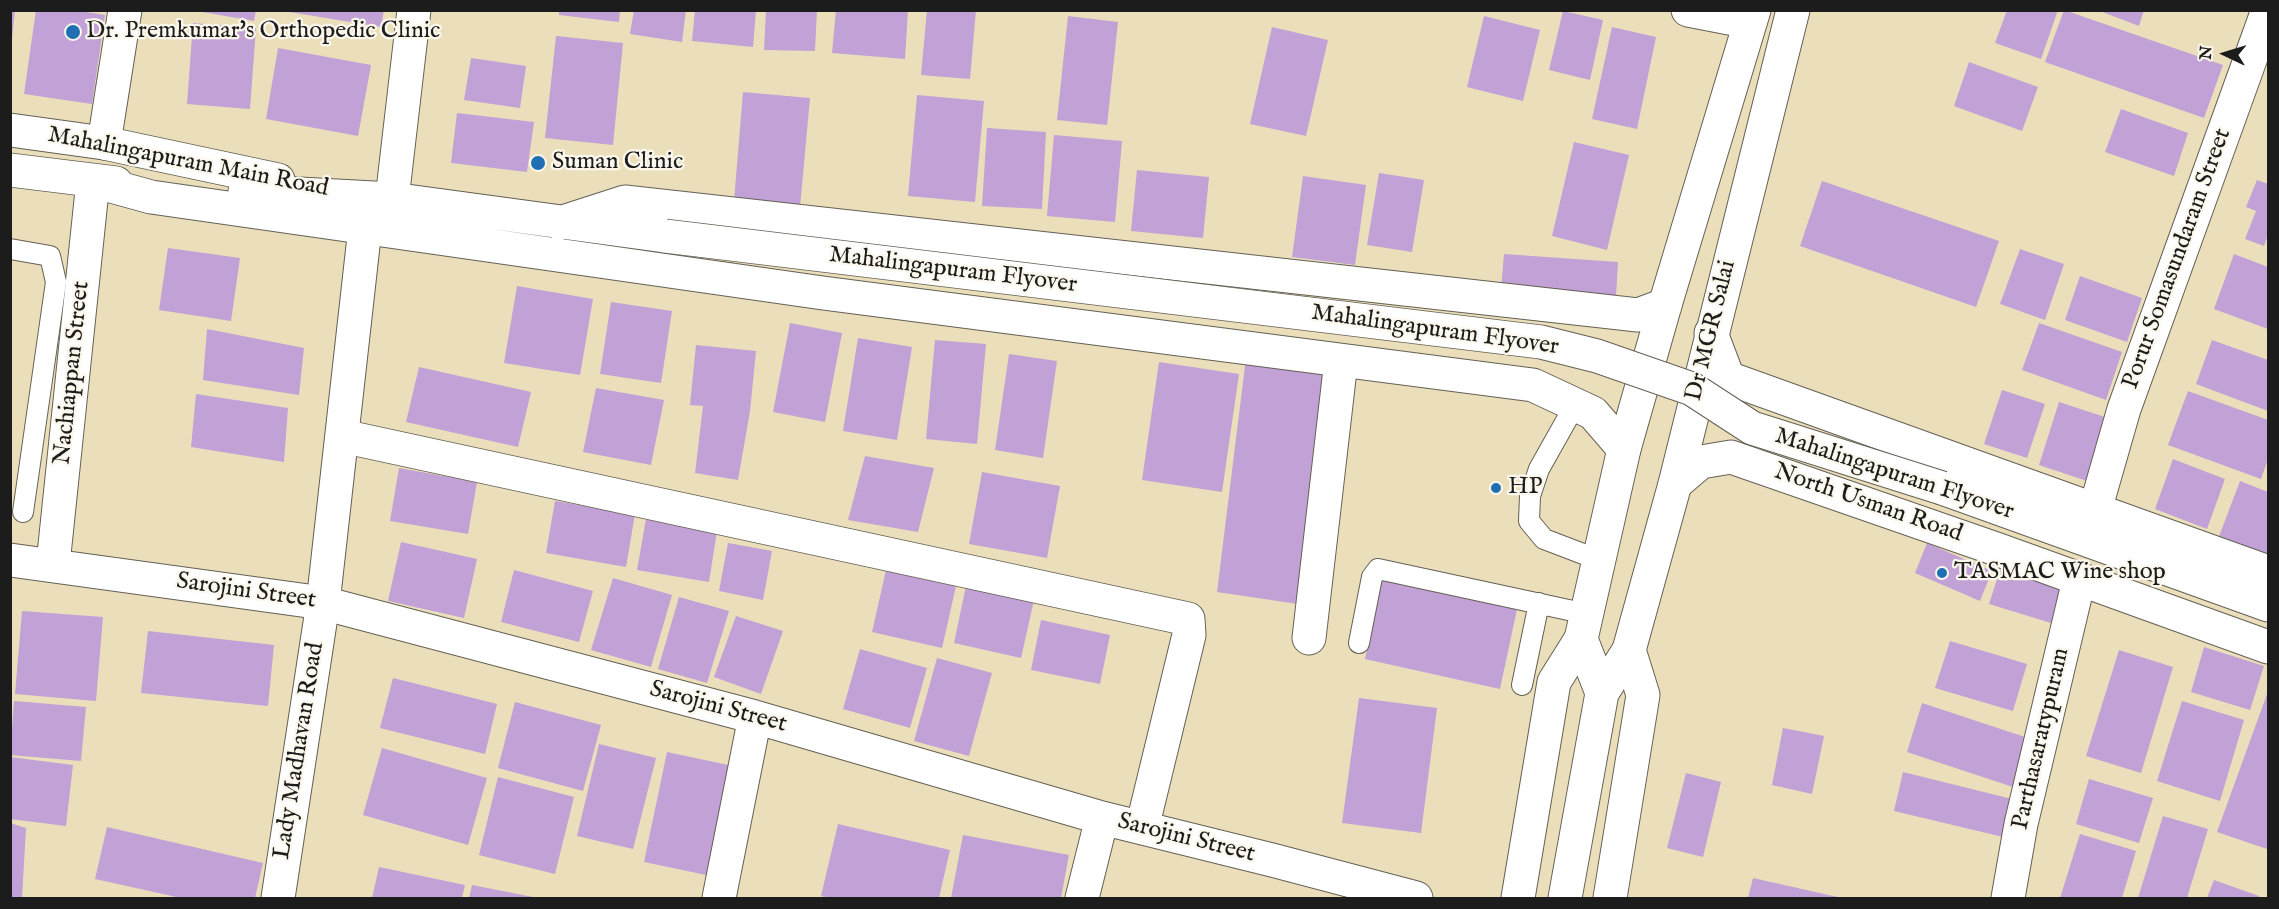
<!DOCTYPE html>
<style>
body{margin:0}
#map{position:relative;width:2279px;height:909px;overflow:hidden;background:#ebdfbb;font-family:"IM FELL English",serif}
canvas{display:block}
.frame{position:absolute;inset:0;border:12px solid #1c1c1c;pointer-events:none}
.north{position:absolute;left:2195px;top:24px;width:60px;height:60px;-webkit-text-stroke:4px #fbf7ec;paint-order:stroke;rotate:274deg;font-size:16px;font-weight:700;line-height:24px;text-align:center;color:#1c1c1c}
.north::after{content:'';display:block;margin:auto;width:21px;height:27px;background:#1c1c1c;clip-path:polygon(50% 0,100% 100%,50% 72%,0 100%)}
</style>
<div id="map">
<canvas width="2279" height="909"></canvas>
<div class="frame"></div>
<div class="north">N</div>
</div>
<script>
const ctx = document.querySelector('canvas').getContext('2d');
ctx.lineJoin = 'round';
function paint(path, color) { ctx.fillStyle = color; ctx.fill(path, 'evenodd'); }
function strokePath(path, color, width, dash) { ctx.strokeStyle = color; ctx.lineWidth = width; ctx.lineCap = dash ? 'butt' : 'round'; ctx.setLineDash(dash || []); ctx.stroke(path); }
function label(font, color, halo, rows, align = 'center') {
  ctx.font = font + ' "IM FELL English",serif'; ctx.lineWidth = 4.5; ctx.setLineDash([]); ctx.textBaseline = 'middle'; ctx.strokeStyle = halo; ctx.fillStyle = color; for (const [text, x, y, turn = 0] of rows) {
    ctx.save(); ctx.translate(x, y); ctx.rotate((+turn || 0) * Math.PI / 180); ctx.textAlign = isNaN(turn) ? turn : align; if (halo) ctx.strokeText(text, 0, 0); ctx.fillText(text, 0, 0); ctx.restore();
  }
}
paint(new Path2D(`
 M 10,10 L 15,10 L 12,40 L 10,40 Z
 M 36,10 L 74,10 L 105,15 L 92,104 L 24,94 Z
 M 191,10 L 256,10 L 254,21 Z
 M 277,10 L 384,10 L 381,27 Z
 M 559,10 L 620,10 L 619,22 L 559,15 Z
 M 634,10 L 686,10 L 682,42 L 630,34 Z
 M 695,10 L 756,10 L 753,47 L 692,41 Z
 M 766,10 L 817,10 L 815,51 L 764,50 Z
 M 836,10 L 908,10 L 905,59 L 832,53 Z
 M 927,10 L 976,10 L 970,79 L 921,75 Z
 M 2007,10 L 2058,10 L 2041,59 L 1995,43 Z
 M 2064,10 L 2223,65 L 2204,118 L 2045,62 Z
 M 2097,10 L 2144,10 L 2139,26 Z
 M 1563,11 L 1603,20 L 1590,80 L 1549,70 Z
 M 1068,16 L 1118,22 L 1107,125 L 1057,120 Z
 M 1484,16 L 1540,30 L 1523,101 L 1467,87 Z
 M 193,23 L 256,28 L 250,109 L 187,104 Z
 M 1272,27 L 1328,40 L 1306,136 L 1250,124 Z
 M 1612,27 L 1656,37 L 1637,129 L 1592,119 Z
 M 556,36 L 623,43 L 613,145 L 545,138 Z
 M 278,48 L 371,65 L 358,136 L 266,119 Z
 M 471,58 L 526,66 L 520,108 L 464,100 Z
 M 1969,62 L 2038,87 L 2022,131 L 1954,106 Z
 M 743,92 L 810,98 L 800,207 L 734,201 Z
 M 917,95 L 984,101 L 975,202 L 908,196 Z
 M 2121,109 L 2188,133 L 2174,176 L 2105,152 Z
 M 457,113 L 534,122 L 527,172 L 451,163 Z
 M 987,128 L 1046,132 L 1042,209 L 982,206 Z
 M 1054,135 L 1122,141 L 1115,222 L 1047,216 Z
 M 1574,142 L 1629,155 L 1607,250 L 1552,236 Z
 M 1137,170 L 1209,177 L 1203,238 L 1131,231 Z
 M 1379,173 L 1424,180 L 1412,252 L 1367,245 Z
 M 1303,176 L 1366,185 L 1355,265 L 1292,257 Z
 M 2257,180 L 2268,184 L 2268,235 L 2264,246 L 2245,239 L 2256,211 L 2246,207 Z
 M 1822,181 L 1999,241 L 1976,307 L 1800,246 Z
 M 168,248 L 240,258 L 231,321 L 159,310 Z
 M 2020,249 L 2064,264 L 2045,320 L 2000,304 Z
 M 1504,254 L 1618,262 L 1616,297 L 1501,289 Z
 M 2234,254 L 2268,267 L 2268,329 L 2214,309 Z
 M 2080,276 L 2142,298 L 2127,342 L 2065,320 Z
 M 517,286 L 593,299 L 580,375 L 504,363 Z
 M 611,302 L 672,311 L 661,383 L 600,374 Z
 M 790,323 L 842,333 L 825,422 L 773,412 Z
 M 2039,323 L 2122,352 L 2106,400 L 2022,370 Z
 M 207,329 L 304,348 L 299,395 L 203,380 Z
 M 858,338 L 912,347 L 897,440 L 843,431 Z
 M 935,340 L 986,344 L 977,444 L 926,439 Z
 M 2212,340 L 2268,360 L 2268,411 L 2196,384 Z
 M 696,345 L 756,351 L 750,411 L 738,480 L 695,473 L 703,406 L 690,405 Z
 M 1009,354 L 1057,361 L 1043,458 L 995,450 Z
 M 1246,358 L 1331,367 L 1298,604 L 1217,592 Z
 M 1159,362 L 1239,374 L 1222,492 L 1142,480 Z
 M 419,367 L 531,392 L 518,447 L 406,422 Z
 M 596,388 L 664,400 L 651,465 L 583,452 Z
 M 2002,390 L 2045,404 L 2027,458 L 1984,444 Z
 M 2188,391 L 2268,420 L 2268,459 L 2261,479 L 2168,445 Z
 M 196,394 L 288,408 L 284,462 L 191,447 Z
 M 2059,402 L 2111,419 L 2090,482 L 2039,465 Z
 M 865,456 L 934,468 L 918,532 L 848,520 Z
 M 2173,459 L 2225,479 L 2207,529 L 2155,509 Z
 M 399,468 L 477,482 L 468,534 L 390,521 Z
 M 982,472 L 1060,486 L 1047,558 L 969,544 Z
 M 2240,481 L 2268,492 L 2268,558 L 2218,539 Z
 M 555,501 L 635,514 L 626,567 L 546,553 Z
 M 646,519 L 717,531 L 709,582 L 637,570 Z
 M 401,542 L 477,559 L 464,618 L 388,601 Z
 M 728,543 L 772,551 L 763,600 L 719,591 Z
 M 1927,543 L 1992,571 L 1980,601 L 1915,573 Z
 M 514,570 L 593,591 L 579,642 L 501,622 Z
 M 886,570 L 956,586 L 942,648 L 872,632 Z
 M 2000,570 L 2074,593 L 2064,627 L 1989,604 Z
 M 613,578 L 672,595 L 651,667 L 591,650 Z
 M 1382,579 L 1517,609 L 1500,689 L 1365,659 Z
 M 966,586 L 1034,600 L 1021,658 L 954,643 Z
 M 679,597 L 729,611 L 707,683 L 658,669 Z
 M 22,611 L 103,617 L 96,701 L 15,694 Z
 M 736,616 L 783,631 L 761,694 L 714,677 Z
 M 1041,620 L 1110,635 L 1100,684 L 1031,670 Z
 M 148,631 L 274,645 L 268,706 L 141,693 Z
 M 1950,641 L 2027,664 L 2013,711 L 1935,688 Z
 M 2204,647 L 2264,666 L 2250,710 L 2191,692 Z
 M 860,649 L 927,668 L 910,728 L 843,709 Z
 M 2119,650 L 2173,667 L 2141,773 L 2086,756 Z
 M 937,658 L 992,673 L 969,756 L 914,741 Z
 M 393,678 L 497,704 L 485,754 L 380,728 Z
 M 2267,694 L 2268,695 L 2267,849 L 2217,832 Z
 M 1359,698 L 1437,708 L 1421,833 L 1342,823 Z
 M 14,701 L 86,707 L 81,761 L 10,755 Z
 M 2182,701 L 2244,720 L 2220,801 L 2157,781 Z
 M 515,702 L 601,725 L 583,791 L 498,768 Z
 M 1922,703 L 2028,738 L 2013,787 L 1907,752 Z
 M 1783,728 L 1824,736 L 1812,794 L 1772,785 Z
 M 599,744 L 656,758 L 633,849 L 577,836 Z
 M 382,748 L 487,778 L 468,845 L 363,815 Z
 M 667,752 L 733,766 L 711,876 L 644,862 Z
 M 10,757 L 73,765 L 66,826 L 10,819 Z
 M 1903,772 L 2012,799 L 2003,837 L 1894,811 Z
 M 1686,773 L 1721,782 L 1703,857 L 1667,848 Z
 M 498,777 L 574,797 L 555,874 L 479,855 Z
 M 2089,779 L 2153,798 L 2139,843 L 2076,824 Z
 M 2163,816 L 2208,829 L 2187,898 L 2138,898 Z
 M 10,823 L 26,828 L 22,898 L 10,898 Z
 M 838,824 L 950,850 L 939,898 L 830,898 L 821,896 Z
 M 107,827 L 263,863 L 255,898 L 181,898 L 95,879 Z
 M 2080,834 L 2136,851 L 2122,898 L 2060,898 Z
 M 963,835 L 1069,855 L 1061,898 L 951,898 Z
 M 379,867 L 465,885 L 462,898 L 372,898 Z
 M 1753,878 L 1842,898 L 1748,898 Z
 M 2214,880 L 2259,896 L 2258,898 L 2207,898 Z
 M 472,885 L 533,897 L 533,898 L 469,898 Z`), '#c1a1d6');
const lane = new Path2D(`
 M 10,249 L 50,256 L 56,282 L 23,512
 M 1575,405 L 1539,469 L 1530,496 L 1529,521 L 1544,539 L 1599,560
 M 1359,643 L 1372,577 L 1378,569 L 1587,614
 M 1522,685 L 1539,603`);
const street = new Path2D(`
 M 1688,10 L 1750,22
 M 104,143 L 125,10
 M 392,199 L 414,10
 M 342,436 L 1188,619 L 1189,635 L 1142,828
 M 2095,510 L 2124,409 L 2268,10
 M 10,560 L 323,603 L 755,717 L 1102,818 L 1272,860 L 1416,898
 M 53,564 L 93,181
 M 1309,638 L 1341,361
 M 278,898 L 323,603 L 365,228
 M 719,898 L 755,717
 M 1082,898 L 1102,818
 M 2008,898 L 2021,824 L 2079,580`);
const secondary = new Path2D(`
 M 10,130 L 104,143 L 278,180
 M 10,170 L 116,183
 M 93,181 L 151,197 L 823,293 L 1533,385 L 1593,413 L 1624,449
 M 245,191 L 392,199 L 665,236
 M 560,223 L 625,202 L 1638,315 L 1665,305
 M 1711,333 L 1728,378 L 2268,572
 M 1675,484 L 1701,462 L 1731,457 L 1999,550 L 2268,647
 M 1942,488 L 2268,605
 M 1518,898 L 1554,682 L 1581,639
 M 1610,898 L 1643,695 L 1629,650`);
const primary = new Path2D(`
 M 1602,693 L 1581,639 L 1624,449 L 1665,305 L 1754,10
 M 1565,898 L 1602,693 L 1629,650 L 1675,484 L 1793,10`);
strokePath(lane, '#646054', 22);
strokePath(street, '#646054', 35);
strokePath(secondary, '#646054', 35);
strokePath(primary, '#646054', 35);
strokePath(lane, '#fff', 20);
strokePath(street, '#fff', 33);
strokePath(secondary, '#fff', 33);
strokePath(primary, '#fff', 33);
const secondaryBridge = new Path2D(`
 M 665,236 L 1541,342 L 1597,356 L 1692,389 L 1752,428 L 1942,488`);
strokePath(secondaryBridge, '#646054', 35, []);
strokePath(secondaryBridge, '#fff', 33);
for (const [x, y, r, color] of [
 [73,32,8,"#1f6fb2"],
 [538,163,8,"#1f6fb2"],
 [1496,488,6,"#1f6fb2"],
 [1942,573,6,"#1f6fb2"]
]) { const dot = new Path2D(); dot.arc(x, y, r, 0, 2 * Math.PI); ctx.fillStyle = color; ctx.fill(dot); strokePath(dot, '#fbf7ec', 2); }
label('24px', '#1c1c1c', '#fbf7ec', [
 ["Dr. Premkumar's Orthopedic Clinic",86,32],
 ["Suman Clinic",552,163],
 ["HP",1508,488],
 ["TASMAC Wine shop",1954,573]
], 'left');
label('24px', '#1c1c1c', '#fbf7ec', [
 ["Mahalingapuram Main Road",188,163,11],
 ["Porur Somasundaram Street",2178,259,-70],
 ["Mahalingapuram Flyover",953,271,7],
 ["Mahalingapuram Flyover",1435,331,8],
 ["Dr MGR Salai",1712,331,-76],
 ["Nachiappan Street",73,373,-84],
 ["Mahalingapuram Flyover",1894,475,18],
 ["North Usman Road",1868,504,19],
 ["Sarojini Street",246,592,8],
 ["Sarojini Street",718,708,15],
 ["Parthasaratypuram",2042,739,-77],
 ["Lady Madhavan Road",300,751,-81],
 ["Sarojini Street",1186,839,14]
]);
</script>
